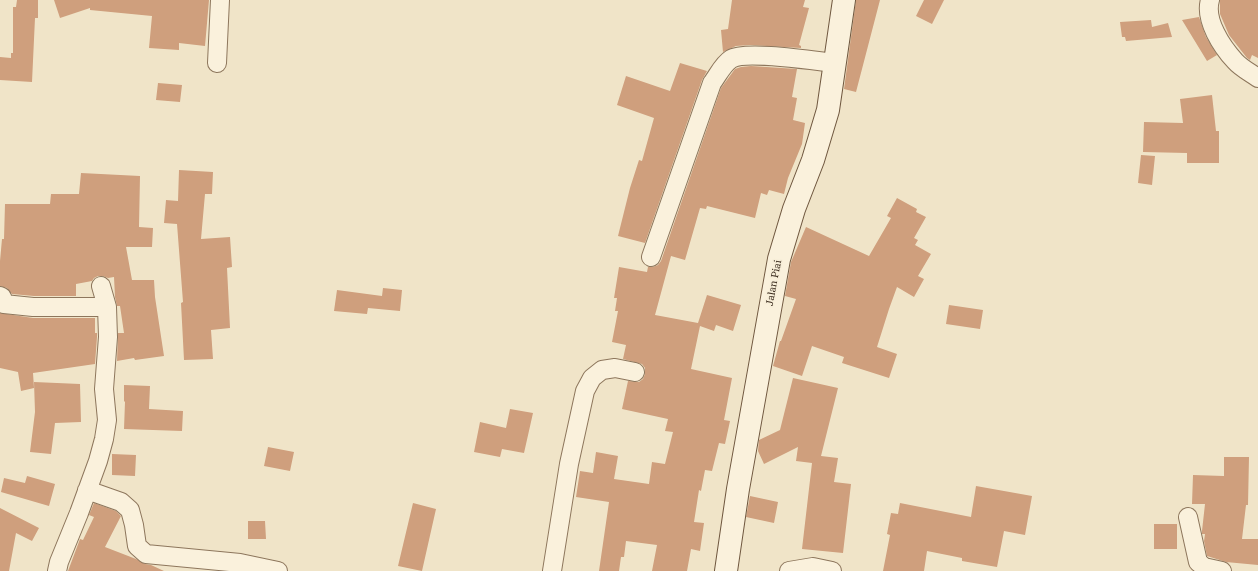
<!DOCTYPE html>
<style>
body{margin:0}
canvas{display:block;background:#f0e4c8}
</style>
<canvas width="1258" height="571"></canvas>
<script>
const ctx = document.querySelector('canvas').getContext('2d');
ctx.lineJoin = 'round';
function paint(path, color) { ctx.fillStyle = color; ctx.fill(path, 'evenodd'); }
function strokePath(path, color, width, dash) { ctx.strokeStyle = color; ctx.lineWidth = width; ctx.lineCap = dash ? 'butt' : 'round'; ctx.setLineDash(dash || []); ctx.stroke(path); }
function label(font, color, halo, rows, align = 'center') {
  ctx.font = font + ' "Roboto Serif",serif'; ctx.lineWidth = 3; ctx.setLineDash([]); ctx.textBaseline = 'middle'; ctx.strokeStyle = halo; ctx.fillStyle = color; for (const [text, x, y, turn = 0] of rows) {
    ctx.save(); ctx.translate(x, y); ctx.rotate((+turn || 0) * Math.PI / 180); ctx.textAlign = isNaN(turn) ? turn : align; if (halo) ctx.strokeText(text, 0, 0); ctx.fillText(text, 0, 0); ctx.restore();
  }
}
paint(new Path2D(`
 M 17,0 L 38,0 L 38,18 L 35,18 L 32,82 L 0,80 L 0,57 L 11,58 L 11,53 L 13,53 L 13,7 L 16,7 Z
 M 54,0 L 209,0 L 205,46 L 179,43 L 179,50 L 149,48 L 152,16 L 90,10 L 90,8 L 60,18 Z
 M 732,0 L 805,0 L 803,7 L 809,8 L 799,45 L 801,46 L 801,48 L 750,45 L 736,46 L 723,52 L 721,30 L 728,29 Z
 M 856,0 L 880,0 L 856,92 L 844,89 Z
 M 924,0 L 944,0 L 932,24 L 916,16 Z
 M 1220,0 L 1258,0 L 1258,58 L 1252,55 L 1250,60 L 1247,58 L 1229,35 L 1220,14 Z
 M 1199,17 L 1206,37 L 1217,55 L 1207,61 L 1182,20 Z
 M 1151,20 L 1152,27 L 1168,23 L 1172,37 L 1126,41 L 1125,37 L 1122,37 L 1120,22 Z
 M 680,63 L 707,71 L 702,80 L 645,243 L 618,236 L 630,188 L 639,160 L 642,161 L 654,118 L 617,105 L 626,76 L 670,91 Z
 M 751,66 L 797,69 L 792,97 L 797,98 L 793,120 L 805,123 L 802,144 L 788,178 L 784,194 L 769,190 L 767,195 L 761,193 L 755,218 L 707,206 L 706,209 L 700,208 L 685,260 L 671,256 L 655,315 L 698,323 L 707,295 L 741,305 L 733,331 L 716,325 L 714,331 L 700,326 L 691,369 L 732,378 L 724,420 L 730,421 L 725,444 L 719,443 L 712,471 L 705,470 L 701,491 L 699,490 L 694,522 L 704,523 L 700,551 L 691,549 L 687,571 L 652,571 L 657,545 L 626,541 L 624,557 L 621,557 L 619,571 L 599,571 L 609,502 L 576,497 L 580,471 L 593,473 L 596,452 L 618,456 L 614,479 L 649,484 L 652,462 L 665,464 L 673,432 L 665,431 L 668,419 L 622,409 L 628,381 L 639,382 L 643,379 L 645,374 L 645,368 L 642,364 L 623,359 L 626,345 L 612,342 L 618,311 L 615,311 L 617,298 L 614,298 L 619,267 L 647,272 L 648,267 L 653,267 L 658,265 L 661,261 L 721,88 L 735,69 L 741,67 Z
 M 158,83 L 182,85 L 180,102 L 156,100 Z
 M 1212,95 L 1216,131 L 1219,131 L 1219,163 L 1187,163 L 1187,153 L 1143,152 L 1144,122 L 1183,123 L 1180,99 Z
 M 1141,155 L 1155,156 L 1152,185 L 1138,183 Z
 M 179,170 L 213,172 L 212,194 L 205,194 L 201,239 L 230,237 L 232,267 L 227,268 L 230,328 L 211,330 L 213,359 L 184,360 L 181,303 L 183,302 L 177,224 L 164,223 L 166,200 L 178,201 Z
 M 81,173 L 140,176 L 139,227 L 153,228 L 152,247 L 126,247 L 132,280 L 154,280 L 155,297 L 164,356 L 135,360 L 134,358 L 117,361 L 118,333 L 124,333 L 120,306 L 117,306 L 115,297 L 114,277 L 108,278 L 103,276 L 98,276 L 94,278 L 92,281 L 76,284 L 76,296 L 34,296 L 12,294 L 7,288 L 0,286 L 0,261 L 2,239 L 4,239 L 5,204 L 50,204 L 51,194 L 79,194 Z
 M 897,198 L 917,209 L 916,212 L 926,217 L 914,238 L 918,240 L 915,245 L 931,254 L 918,276 L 924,279 L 914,297 L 897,287 L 889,309 L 877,347 L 897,354 L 889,378 L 842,363 L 844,357 L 812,346 L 802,376 L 773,366 L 780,341 L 781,341 L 796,299 L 785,296 L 791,262 L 806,227 L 869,256 L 891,218 L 887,216 Z
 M 383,288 L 402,290 L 400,311 L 368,308 L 367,314 L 334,311 L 337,290 L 382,296 Z
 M 949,305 L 983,310 L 980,329 L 946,324 Z
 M 0,313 L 33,318 L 95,318 L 95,333 L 97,333 L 97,337 L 95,364 L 33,373 L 34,388 L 21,391 L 18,372 L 0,368 Z
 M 793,378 L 838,388 L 821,456 L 838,458 L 834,482 L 851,484 L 843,553 L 802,549 L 812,463 L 796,461 L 798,447 L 764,464 L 758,451 L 759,440 L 780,430 Z
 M 34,382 L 80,384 L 81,422 L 55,423 L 51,454 L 30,452 L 35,412 Z
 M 124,385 L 150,386 L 149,409 L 183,411 L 182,431 L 124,429 L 125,402 L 124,401 Z
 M 510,409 L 533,413 L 524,453 L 502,449 L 500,457 L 474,452 L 480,422 L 506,428 Z
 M 268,447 L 294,452 L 290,471 L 264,466 Z
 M 112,454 L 136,455 L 135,476 L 112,475 Z
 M 1224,457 L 1249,457 L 1248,505 L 1246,505 L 1242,539 L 1258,539 L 1258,565 L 1226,562 L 1207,556 L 1204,541 L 1205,534 L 1202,534 L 1202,531 L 1205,504 L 1192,504 L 1193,475 L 1224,476 Z
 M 27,476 L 55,484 L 49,506 L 1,492 L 4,478 L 25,483 Z
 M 976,486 L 1032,496 L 1025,535 L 1004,531 L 997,567 L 962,561 L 962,558 L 927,551 L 924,571 L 883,571 L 890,535 L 887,534 L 891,513 L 898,514 L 900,503 L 971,517 Z
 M 750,496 L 778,502 L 774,523 L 746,517 Z
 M 94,503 L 116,511 L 121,516 L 105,547 L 136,559 L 145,564 L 151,565 L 164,571 L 68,571 L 80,539 L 83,540 L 94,517 L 89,515 Z
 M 413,503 L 436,509 L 422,571 L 398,566 Z
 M 0,508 L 39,528 L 32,541 L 16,533 L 9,571 L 0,571 Z
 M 248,521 L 265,521 L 266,539 L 248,539 Z
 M 1154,524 L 1177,524 L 1177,549 L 1154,549 Z`), '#cf9f7d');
const street = new Path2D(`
 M 1210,0 C 1204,20 1222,47 1235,61 C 1241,68 1251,73 1258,78
 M 217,63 L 220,0
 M 651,257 L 712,83 C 718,75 723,64 731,59 C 745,50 816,61 835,63
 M 0,296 L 2,297 L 4,304 L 33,307 L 107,307
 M 87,490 L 121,502 L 130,510 L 134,525 L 137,546 L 146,554 L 240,563 L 278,571
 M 1188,517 L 1198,562 L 1204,567 L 1222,571
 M 57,571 L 59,562 L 79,513 L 98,461 L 104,439 L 107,420 L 104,389 L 108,337 L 107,307 L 101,286
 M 552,571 L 569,464 L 585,391 L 592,378 L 602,370 L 615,368 L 635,372
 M 789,571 L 813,567 L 832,571`);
const secondary = new Path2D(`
 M 726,571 L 738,489 L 779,259 L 794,209 L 813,160 L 828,110 L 844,0`);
strokePath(street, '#8d765c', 20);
strokePath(secondary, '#6f573f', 24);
strokePath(street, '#faf1dc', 18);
strokePath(secondary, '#faf1dc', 22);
label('10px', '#3d2e20', '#f7eed8', [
 ["Jalan Piai",774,283,-79]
]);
</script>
